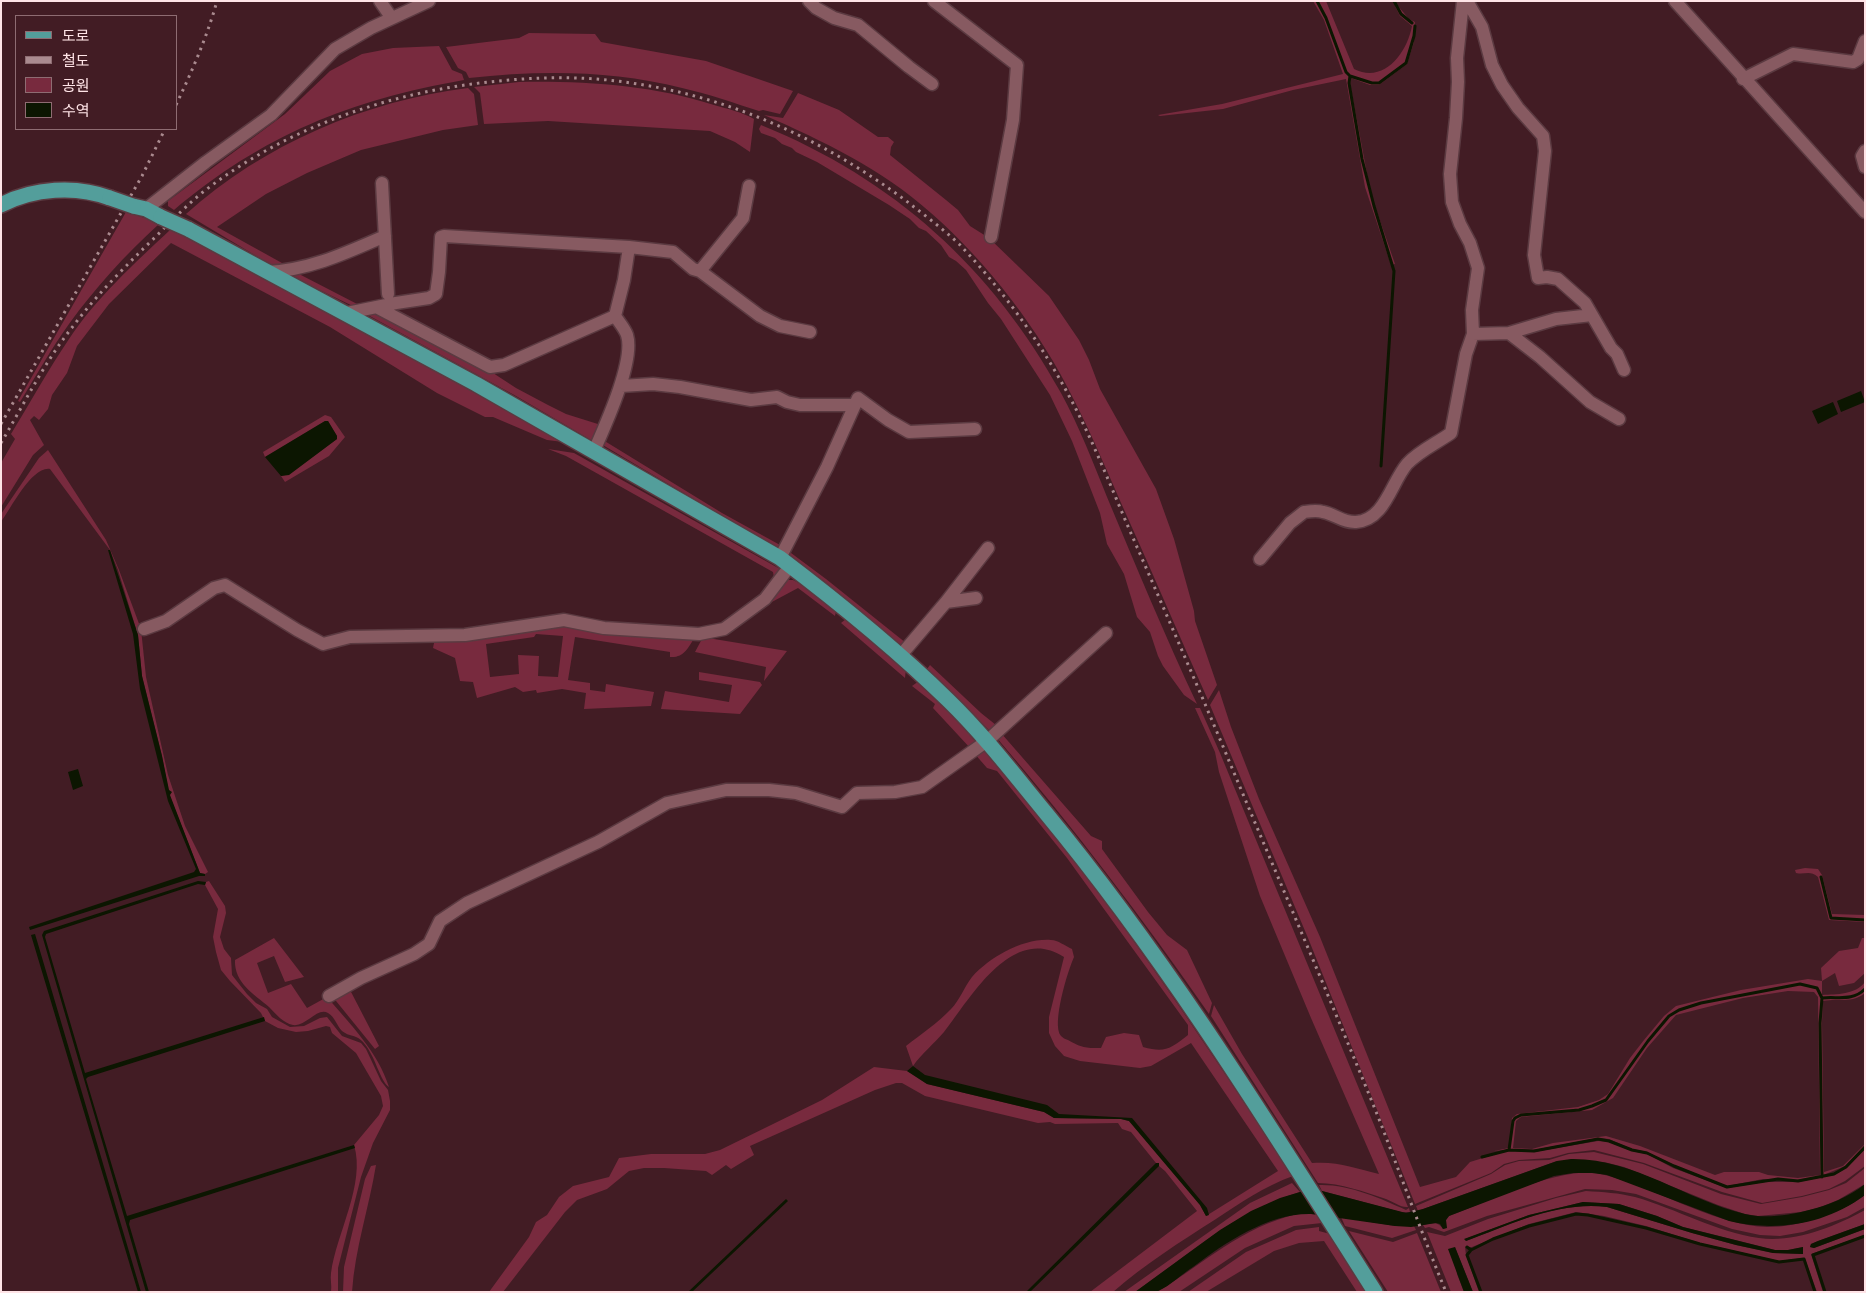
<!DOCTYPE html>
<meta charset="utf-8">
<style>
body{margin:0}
#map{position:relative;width:1866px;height:1293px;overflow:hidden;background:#421c24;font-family:Inter,"Noto Sans KR",sans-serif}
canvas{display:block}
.frame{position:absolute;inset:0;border:2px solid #ffe4e7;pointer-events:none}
.legend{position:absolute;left:15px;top:15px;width:162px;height:115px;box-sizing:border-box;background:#421c24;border:1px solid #8e6c72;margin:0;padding:6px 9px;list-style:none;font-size:15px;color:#ffe4e7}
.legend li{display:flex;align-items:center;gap:10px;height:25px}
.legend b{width:25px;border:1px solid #8e6c72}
</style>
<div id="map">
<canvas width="1866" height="1293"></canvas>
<div class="frame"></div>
<ul class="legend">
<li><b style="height:6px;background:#539e9b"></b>도로</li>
<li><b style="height:6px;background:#aa8a8f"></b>철도</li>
<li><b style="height:14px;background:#782a3e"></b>공원</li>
<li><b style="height:14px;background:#0c1601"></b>수역</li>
</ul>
</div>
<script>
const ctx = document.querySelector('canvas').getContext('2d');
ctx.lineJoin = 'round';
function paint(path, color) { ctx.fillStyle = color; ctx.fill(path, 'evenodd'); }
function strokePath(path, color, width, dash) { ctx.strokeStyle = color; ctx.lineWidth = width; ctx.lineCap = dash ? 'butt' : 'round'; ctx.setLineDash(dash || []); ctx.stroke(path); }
paint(new Path2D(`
 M 1313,1 L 1326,1 L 1354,69 C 1384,84 1407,53 1412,26 L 1400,16 L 1395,6 L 1398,8 L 1398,6 L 1409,19 L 1415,22 L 1414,42 L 1407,64 L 1379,85 L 1370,85 L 1351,78 L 1350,83 L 1368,179 L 1375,206 L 1395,264 L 1391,265 L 1365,187 L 1346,79 L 1293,90 L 1223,109 L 1160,116 L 1158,115 L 1222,104 L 1343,74 L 1324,20 Z
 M 529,33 L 595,34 L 601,42 L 706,61 L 793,91 L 780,114 L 763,110 L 759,111 C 734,103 709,94 682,88 C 612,70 540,70 469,78 L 466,72 L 458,68 L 446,47 L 519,38 Z
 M 439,46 L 452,70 L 462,74 L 464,80 C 350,100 263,135 174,210 L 168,206 L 168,201 L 285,114 L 330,71 L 362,54 L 393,48 Z
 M 519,82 C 586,81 651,85 714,105 C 728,109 742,112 754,119 L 750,152 L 735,142 L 710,131 L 548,121 L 484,124 L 480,93 L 474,87 Z
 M 468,88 L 474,94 L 478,125 L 443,130 L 361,150 L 307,173 L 266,194 L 217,227 L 282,263 L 300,266 L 273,266 L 186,214 C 264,144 365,101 468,88 Z
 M 798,93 L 839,110 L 878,137 L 888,137 L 894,142 L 891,147 L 890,155 L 946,200 L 958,210 L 970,226 L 989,238 L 1049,296 L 1079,340 L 1089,360 L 1100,389 L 1156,489 L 1174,539 L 1194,611 L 1195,621 L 1217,685 L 1208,700 C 1180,638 1154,576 1126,514 C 1109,476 1093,437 1074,400 C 1041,332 988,263 931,213 C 882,169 823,141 764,115 L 783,118 Z
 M 761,125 C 894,179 992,268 1061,393 C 1079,426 1093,462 1107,497 C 1136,566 1165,636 1197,704 L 1184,695 L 1163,666 L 1158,656 L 1150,632 L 1137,617 L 1124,574 L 1107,544 L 1100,513 L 1072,441 L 1050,395 L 1001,319 L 988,303 L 966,270 L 956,261 L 949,257 L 941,245 L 926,231 L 919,228 L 910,219 L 889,205 L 817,162 L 796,152 L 792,148 L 782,144 L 775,138 L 761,133 L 759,129 Z
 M 126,212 L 148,219 L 159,224 C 126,254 95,288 69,324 C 51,349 36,376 20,402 L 18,401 Z
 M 171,229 L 330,312 L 563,442 L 547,440 L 493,417 L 485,417 L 437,393 L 330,327 L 171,243 L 109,304 L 77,346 L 67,373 L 52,395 L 48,409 L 39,420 L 34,416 L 30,420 L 44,445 L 33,455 L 1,507 L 1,463 L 15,439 L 11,434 C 30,403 48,370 69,339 C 96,298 135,263 171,229 Z
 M 299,274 L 361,306 L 357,308 L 288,275 Z
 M 378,310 L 490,371 L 516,388 L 548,405 L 566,414 L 601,425 L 596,443 L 516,396 L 366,314 Z
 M 325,415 L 331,417 L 345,437 L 329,456 L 285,482 L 281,476 L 289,474 L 337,439 L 337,436 L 328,421 L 325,421 L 265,457 L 263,452 Z
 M 603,440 L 722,513 L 780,545 L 778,549 L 601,444 Z
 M 548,449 L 574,453 L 780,569 C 777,591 740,613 724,625 L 759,597 L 774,578 L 773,572 L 566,456 Z
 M 48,450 L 106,540 L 119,570 L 141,629 L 146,677 L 168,775 L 185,826 L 208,872 L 205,874 L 200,873 L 169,794 L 162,756 L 142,676 L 138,635 L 118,570 L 110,550 L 50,469 C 32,466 11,508 1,522 L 1,514 L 39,458 Z
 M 787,550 L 826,579 L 906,643 L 903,647 L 824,581 L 785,553 Z
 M 787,580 L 793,580 L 799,583 L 836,611 L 835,616 L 798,588 L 770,603 L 779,588 Z
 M 846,619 L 906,668 L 905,678 L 841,623 Z
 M 564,622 L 695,637 C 688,648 684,658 670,657 L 670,652 L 575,637 L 568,680 L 590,683 L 590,690 L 605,692 L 606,684 L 654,692 L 651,706 L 584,709 L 586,693 L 562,689 L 537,693 L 536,690 L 523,692 L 515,687 L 477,698 L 473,682 L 460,681 L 455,658 L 433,648 L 435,638 ZM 536,634 L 563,636 L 558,677 L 538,676 L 539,656 L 518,655 L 519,674 L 490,677 L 486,644 L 534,637 Z
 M 703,637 L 714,639 L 787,651 L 764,681 L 766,667 L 695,652 Z
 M 930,665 L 981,713 L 996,725 L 990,731 L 927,669 Z
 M 699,672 L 760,682 L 762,685 L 740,714 L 661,709 L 665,691 L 729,702 L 732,685 L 699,680 Z
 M 919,681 L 942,703 L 978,744 L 971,749 L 933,708 L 935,704 L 912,686 Z
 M 1219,690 L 1231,727 L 1259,799 L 1320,937 L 1420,1187 L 1456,1177 L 1470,1162 L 1496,1154 L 1509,1151 L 1534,1152 L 1598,1141 L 1609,1142 L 1632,1151 L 1647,1154 L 1673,1168 L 1727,1188 L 1765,1182 L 1798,1182 L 1834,1175 L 1846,1168 L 1865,1149 L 1865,1166 L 1845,1181 L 1829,1189 L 1802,1196 L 1762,1203 L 1722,1192 L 1644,1163 L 1594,1150 L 1568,1153 L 1550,1158 L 1519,1160 L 1504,1164 L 1491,1173 L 1415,1204 L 1308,938 L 1210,705 Z
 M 1195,708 L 1200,708 L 1220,753 L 1408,1207 C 1401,1208 1394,1202 1386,1199 C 1364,1192 1341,1183 1318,1183 L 1211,1016 L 1214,1005 L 1242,1054 L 1312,1163 C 1338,1161 1354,1168 1379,1174 L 1311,1018 L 1260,896 L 1219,772 L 1215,752 Z
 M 1001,733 L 1091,836 L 1102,841 L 1102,849 L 1148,912 L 1167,935 L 1187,950 L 1212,1003 L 1209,1014 C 1142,917 1073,827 996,737 Z
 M 982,748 C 1099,881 1195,1029 1293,1176 C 1265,1186 1240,1203 1216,1219 C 1180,1242 1145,1264 1113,1292 L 1090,1292 L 1197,1211 L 1165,1171 L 1159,1166 L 1159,1163 L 1156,1163 L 1131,1132 L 1122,1129 L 1118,1123 L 1055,1124 L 1050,1122 L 1038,1123 L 925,1096 L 902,1083 L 896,1083 L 875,1090 L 750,1146 L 754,1155 L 731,1169 L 726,1165 L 712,1175 L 706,1171 L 664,1168 L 644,1168 L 629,1171 L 607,1189 L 577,1200 L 565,1212 L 503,1292 L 489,1292 L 529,1237 L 536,1222 L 547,1215 L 559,1197 L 573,1186 L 609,1177 L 619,1158 L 651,1154 L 705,1154 L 720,1150 L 822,1100 L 874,1067 L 907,1071 L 927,1084 L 1044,1112 L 1054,1118 L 1121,1119 L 1129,1121 L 1200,1205 L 1206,1216 L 1278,1171 L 1191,1043 L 1151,1066 L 1140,1068 L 1080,1061 L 1064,1056 L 1055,1046 L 1049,1033 L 1049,1017 L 1064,957 C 1012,923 970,999 944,1032 C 934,1044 922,1053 913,1066 L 906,1046 C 921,1034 938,1023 951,1009 C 960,1000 964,987 972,977 C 990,957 1023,938 1051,940 C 1058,940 1065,946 1072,949 L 1074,957 C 1068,970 1051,1025 1061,1036 C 1063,1038 1065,1039 1068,1040 C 1083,1048 1084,1048 1101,1048 L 1106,1037 L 1124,1033 L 1139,1035 L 1143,1047 C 1165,1053 1170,1049 1188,1035 L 1188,1025 L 1067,858 L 997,771 L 987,768 L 974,753 Z
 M 1805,868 L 1818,869 L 1822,875 L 1832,914 L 1865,915 L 1865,922 L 1829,920 L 1818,877 C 1810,870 1805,875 1796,873 L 1795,870 Z
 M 209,881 L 225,906 L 226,913 L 220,937 L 224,949 L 231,958 L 232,975 L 247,994 L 256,1003 L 267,1009 L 272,1017 L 290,1027 L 304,1026 L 320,1018 L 327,1017 L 342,1036 L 361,1043 L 366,1049 L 381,1081 L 388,1090 L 390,1101 L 390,1110 L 373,1143 L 361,1177 L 338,1268 L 338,1292 L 331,1292 C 332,1285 330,1279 331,1273 C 336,1234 366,1184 354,1145 L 379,1115 L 383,1106 L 381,1096 L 356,1053 L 332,1033 L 330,1027 L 326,1026 L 308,1031 L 296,1032 L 278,1028 L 265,1021 L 261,1013 L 230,981 L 221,970 L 216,952 L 213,937 L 218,909 L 205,885 L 206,882 Z
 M 274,938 L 304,977 L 285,982 L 274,956 L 257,963 L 268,993 L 291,984 L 307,1008 L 327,997 C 351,1025 378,1052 389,1087 C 382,1083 376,1062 371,1054 C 368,1048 363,1040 356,1037 C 351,1035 347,1035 342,1031 C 337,1026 335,1017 328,1013 C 317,1007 306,1027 293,1025 C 283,1023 276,1014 269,1007 C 254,994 234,983 235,960 Z
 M 1862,938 L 1865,938 L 1865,973 L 1854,983 L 1839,986 L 1835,973 L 1822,981 L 1822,995 C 1837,994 1855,995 1865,982 L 1865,993 C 1852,1004 1838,998 1823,1001 L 1822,1022 L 1824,1172 L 1843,1166 L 1865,1144 L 1865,1146 L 1845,1166 L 1821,1176 L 1797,1180 L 1763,1179 L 1727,1186 L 1674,1165 L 1647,1152 L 1632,1149 L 1609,1139 L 1598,1138 L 1533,1150 L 1514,1149 L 1494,1151 L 1509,1148 L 1512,1118 L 1517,1114 L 1578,1107 L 1599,1100 L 1608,1094 L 1630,1058 L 1644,1040 L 1664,1016 L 1676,1006 L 1741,990 L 1808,979 L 1822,981 L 1821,968 L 1839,951 L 1858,948 ZM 1788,991 L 1814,992 L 1818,997 L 1820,1175 L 1798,1178 L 1768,1175 L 1759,1172 L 1724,1172 L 1715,1175 L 1640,1146 L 1606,1136 L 1553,1143 L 1532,1149 L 1513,1148 L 1516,1121 L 1521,1117 L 1592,1110 L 1613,1098 L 1647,1048 L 1676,1015 L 1743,998 Z
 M 349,988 L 379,1046 L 375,1049 L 332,996 Z
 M 1594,1152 L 1643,1164 L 1721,1194 L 1761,1204 L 1802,1197 L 1829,1190 L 1846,1183 L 1865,1168 L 1865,1184 L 1838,1200 L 1818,1208 L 1801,1212 L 1758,1216 L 1745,1214 L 1718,1205 L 1624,1167 L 1604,1162 L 1557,1161 L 1423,1209 L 1418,1211 L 1416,1206 L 1491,1174 L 1505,1165 L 1519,1161 L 1549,1160 L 1569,1154 Z
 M 376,1165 C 369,1208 355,1248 352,1292 L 343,1292 L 344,1267 L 365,1179 L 371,1166 Z
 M 1592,1172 C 1651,1183 1709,1225 1767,1227 C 1784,1227 1801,1224 1816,1218 C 1833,1213 1851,1206 1865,1195 L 1865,1207 L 1847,1217 L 1803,1232 L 1780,1236 L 1760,1235 L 1732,1229 L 1636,1194 L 1612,1190 L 1585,1189 L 1487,1216 L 1444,1232 L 1429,1227 L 1425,1228 L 1423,1225 C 1432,1223 1438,1221 1443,1229 L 1446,1228 L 1446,1220 L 1449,1216 C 1494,1199 1544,1173 1592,1172 Z
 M 1292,1183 L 1300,1192 C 1234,1212 1190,1254 1135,1292 L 1124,1292 L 1250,1203 Z
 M 1319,1185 C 1348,1184 1380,1198 1406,1210 L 1409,1208 L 1410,1212 L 1401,1212 L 1322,1191 Z
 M 1586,1191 C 1603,1192 1619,1193 1635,1197 C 1677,1209 1716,1232 1759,1238 C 1794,1243 1834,1227 1865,1210 L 1865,1224 L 1818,1241 L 1811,1244 L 1810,1247 L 1814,1248 L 1865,1229 L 1865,1235 L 1811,1254 L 1823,1292 L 1817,1292 L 1805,1259 L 1804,1258 L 1779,1261 L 1700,1243 L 1646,1226 L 1604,1216 L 1576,1212 L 1529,1224 L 1472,1247 L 1465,1247 L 1466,1255 L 1479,1292 L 1473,1292 L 1455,1247 L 1457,1274 L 1464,1292 L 1451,1292 L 1427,1232 L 1445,1236 L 1488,1219 L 1556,1198 ZM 1583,1202 L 1619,1204 L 1657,1216 L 1683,1227 L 1775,1250 L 1788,1250 L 1803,1247 L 1803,1254 L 1773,1253 L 1736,1245 L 1692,1233 L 1607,1207 C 1559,1201 1510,1224 1466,1241 L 1465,1239 L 1529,1215 Z
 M 1297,1214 L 1316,1214 L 1322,1223 L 1294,1226 L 1245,1248 L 1179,1292 L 1157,1292 C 1204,1263 1242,1227 1297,1214 Z
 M 1341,1217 L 1395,1226 L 1414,1226 L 1416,1230 L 1392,1238 L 1345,1226 Z
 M 1319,1227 L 1319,1231 L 1330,1234 L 1367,1292 L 1357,1292 L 1324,1241 L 1299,1243 L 1274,1251 L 1206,1292 L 1188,1292 L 1246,1252 L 1296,1230 Z
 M 1349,1231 L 1393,1242 L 1417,1233 L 1441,1292 L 1388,1292 Z`), '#782a3e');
paint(new Path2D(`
 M 1861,391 L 1865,402 L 1841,412 L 1837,401 Z
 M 1833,402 L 1838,414 L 1818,424 L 1812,411 Z
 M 325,421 L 328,421 L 337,436 L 337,439 L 289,475 L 281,476 L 265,457 Z
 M 108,550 L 110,550 L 138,635 L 142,676 L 162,756 L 169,790 L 172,792 L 170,795 L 200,873 L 205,874 L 205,876 L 199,876 L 30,930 L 29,927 L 194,872 L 196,869 L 168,801 L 140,689 L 133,634 Z
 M 78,769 L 83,786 L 73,790 L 68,772 Z
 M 198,881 L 206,882 L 205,885 L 198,884 L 46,934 L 45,937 L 85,1073 L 264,1017 L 265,1021 L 88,1077 L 86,1079 L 127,1216 L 354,1145 L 355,1148 L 130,1220 L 129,1224 L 149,1292 L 146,1292 L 42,935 L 44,931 Z
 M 35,934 L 141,1292 L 138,1292 L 31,935 Z
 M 913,1066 L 925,1075 L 1047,1105 L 1059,1114 L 1132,1118 L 1207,1208 L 1209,1215 L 1206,1216 L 1200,1205 L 1129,1121 L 1121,1119 L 1054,1118 L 1044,1112 L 927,1084 L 907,1071 Z
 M 1571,1159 C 1634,1158 1686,1200 1745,1214 C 1765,1219 1790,1215 1809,1210 C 1829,1205 1849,1197 1865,1184 L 1865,1195 C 1825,1225 1776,1232 1729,1221 L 1607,1175 L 1592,1173 L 1573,1173 L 1554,1176 L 1449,1216 L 1446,1220 L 1447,1228 L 1443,1229 L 1440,1224 L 1436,1223 L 1411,1227 L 1395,1226 L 1311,1214 C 1269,1213 1226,1242 1193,1267 C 1182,1274 1170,1286 1158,1291 C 1152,1293 1142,1292 1135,1292 L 1220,1230 L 1251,1211 L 1280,1198 L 1300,1192 L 1322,1191 L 1406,1213 L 1423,1209 L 1557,1161 Z
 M 1156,1163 L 1159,1163 L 1159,1166 L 1030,1292 L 1026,1292 Z
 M 786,1199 L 788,1201 L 692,1292 L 688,1292 Z
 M 1583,1202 L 1619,1204 L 1657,1216 L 1683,1227 L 1775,1250 L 1788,1250 L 1803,1247 L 1803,1254 L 1773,1253 L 1736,1245 L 1692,1233 L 1607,1207 C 1558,1201 1510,1225 1466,1241 L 1464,1239 L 1529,1215 Z
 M 1865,1224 L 1865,1229 L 1814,1248 L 1810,1247 L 1811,1244 L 1818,1241 Z
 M 1455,1247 L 1473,1292 L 1464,1292 L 1448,1249 Z`), '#0c1601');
strokePath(new Path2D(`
 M 1317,1 L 1326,18 L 1346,72 L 1350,76 L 1349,83 L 1362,159 L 1374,206 L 1394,271 L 1381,466
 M 1394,1 L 1401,14 L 1412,23
 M 1350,76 L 1372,83 L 1379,83 L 1406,63 L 1414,36 L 1415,26
 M 1821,877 L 1831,918 L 1865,920
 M 1509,1150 L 1513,1121 L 1515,1118 L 1521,1115 L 1579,1110 L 1592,1106 L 1606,1100 L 1648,1041 L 1669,1016 L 1679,1010 L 1701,1003 L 1800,984 L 1817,988 L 1822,998
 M 1482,1157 L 1509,1150 L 1534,1151 L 1598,1139 L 1609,1141 L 1632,1150 L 1647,1153 L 1674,1166 L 1727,1187 L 1778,1179 L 1798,1181 L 1834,1174 L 1846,1167 L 1865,1147
 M 1822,1177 L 1820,1023 L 1822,998 C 1837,996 1852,1002 1865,989
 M 1467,1247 L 1471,1250 L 1467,1255 L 1481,1292
 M 1471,1250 L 1493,1239 L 1529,1226 L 1576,1214 L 1588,1215 L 1646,1228 L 1700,1244 L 1779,1262 L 1804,1259 L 1815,1292
 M 1825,1292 L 1813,1255 L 1865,1236`), '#0c1601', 3);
const minor = new Path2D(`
 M 380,1 L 391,17
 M 809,1 L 816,8 L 834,18 L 858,25 L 909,67 L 932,84
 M 934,1 L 1017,65 L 1013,120 L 991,237
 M 1463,1 L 1457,58 L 1458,82 L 1456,118 L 1450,174 L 1452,202 L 1460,224 L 1470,243 L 1478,268 L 1472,310 L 1473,334 L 1509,333 L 1556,319 L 1592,315
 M 1467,1 L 1482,27 L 1492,65 L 1502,85 L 1518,108 L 1543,136 L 1545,151 L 1534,255 L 1538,278 L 1547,277 L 1558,279 L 1585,303 L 1611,348 L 1617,354 L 1624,370
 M 1675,1 L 1865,212
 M 1743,79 L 1793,54 L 1853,62 L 1858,59 L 1865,41
 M 1865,151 L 1862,156 L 1865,167
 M 382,183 L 388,294
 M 146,209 L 206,162 L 271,115 L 335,49 L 371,28 L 429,1
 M 700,271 L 760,316 L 780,326 L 810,332
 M 267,272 C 310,270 346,253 385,236
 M 378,308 L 490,367 L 504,365 L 615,316
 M 347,313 L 396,303 L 429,298 L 436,294 L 439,272 L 441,237 L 444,236 L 629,247
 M 1509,333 L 1540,357 L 1590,402 L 1619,419
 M 621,386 L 653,384 L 680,387 L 751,400 L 777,397 L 787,402 L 800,405 L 855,405
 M 594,451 C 605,426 635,361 627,335 C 625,329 619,322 615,316 L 624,280 L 629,247 L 673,252 L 693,269 L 700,271 L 743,218 L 749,186
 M 780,558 L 827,467 L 858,398 L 888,420 L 909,432 L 975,429
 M 1260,559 L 1290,523 L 1304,512 C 1311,511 1317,510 1323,512 C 1335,514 1343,523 1356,522 C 1385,520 1391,483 1407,464 C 1419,451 1437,443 1451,433 L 1466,354 L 1473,334
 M 946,602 L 988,548
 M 144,629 L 166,621 L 214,588 L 225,585 L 297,630 L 323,644 L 350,637 L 465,635 L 564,620 L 604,628 L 699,634 L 724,629 L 765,599 L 790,566
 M 901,655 L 946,602 L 976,598
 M 329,996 L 361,978 L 414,954 L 429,944 L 440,921 L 467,903 L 598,842 L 667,803 L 726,790 L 769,790 L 796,793 L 842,807 L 857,793 L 895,792 L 922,787 L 987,741 L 1106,633`);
const major = new Path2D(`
 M 1,205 C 33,188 76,185 110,198
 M 133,206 L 146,209 L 161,217
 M 188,229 L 476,384 L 780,558 C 838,602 895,648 948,700 C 983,734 1013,773 1045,812 C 1169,962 1271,1128 1375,1292`);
strokePath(minor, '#5b3a41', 15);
strokePath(major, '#5b3a41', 18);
strokePath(minor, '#875a61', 12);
strokePath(major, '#539e9b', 15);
strokePath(new Path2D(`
 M 176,105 C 192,71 207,37 217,1
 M 1,424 L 142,176 L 165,129
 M 1,443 C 24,404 45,361 74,325 C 95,297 120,272 144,248 C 164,229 182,209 203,192 C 283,130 381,95 480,83 C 530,77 581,75 631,83 C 731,97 824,140 905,200 C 923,214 942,228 959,244 C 1001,288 1039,340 1068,394 C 1092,438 1110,485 1130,531 C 1161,602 1192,673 1222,744 C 1274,869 1328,993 1379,1119 C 1401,1176 1422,1234 1446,1292`), '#aa8a8f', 3, [2.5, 5]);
const majorBridge = new Path2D(`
 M 110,198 L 133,206
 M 161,217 L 188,229`);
strokePath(majorBridge, '#5b3a41', 18, []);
strokePath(majorBridge, '#539e9b', 15);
</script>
